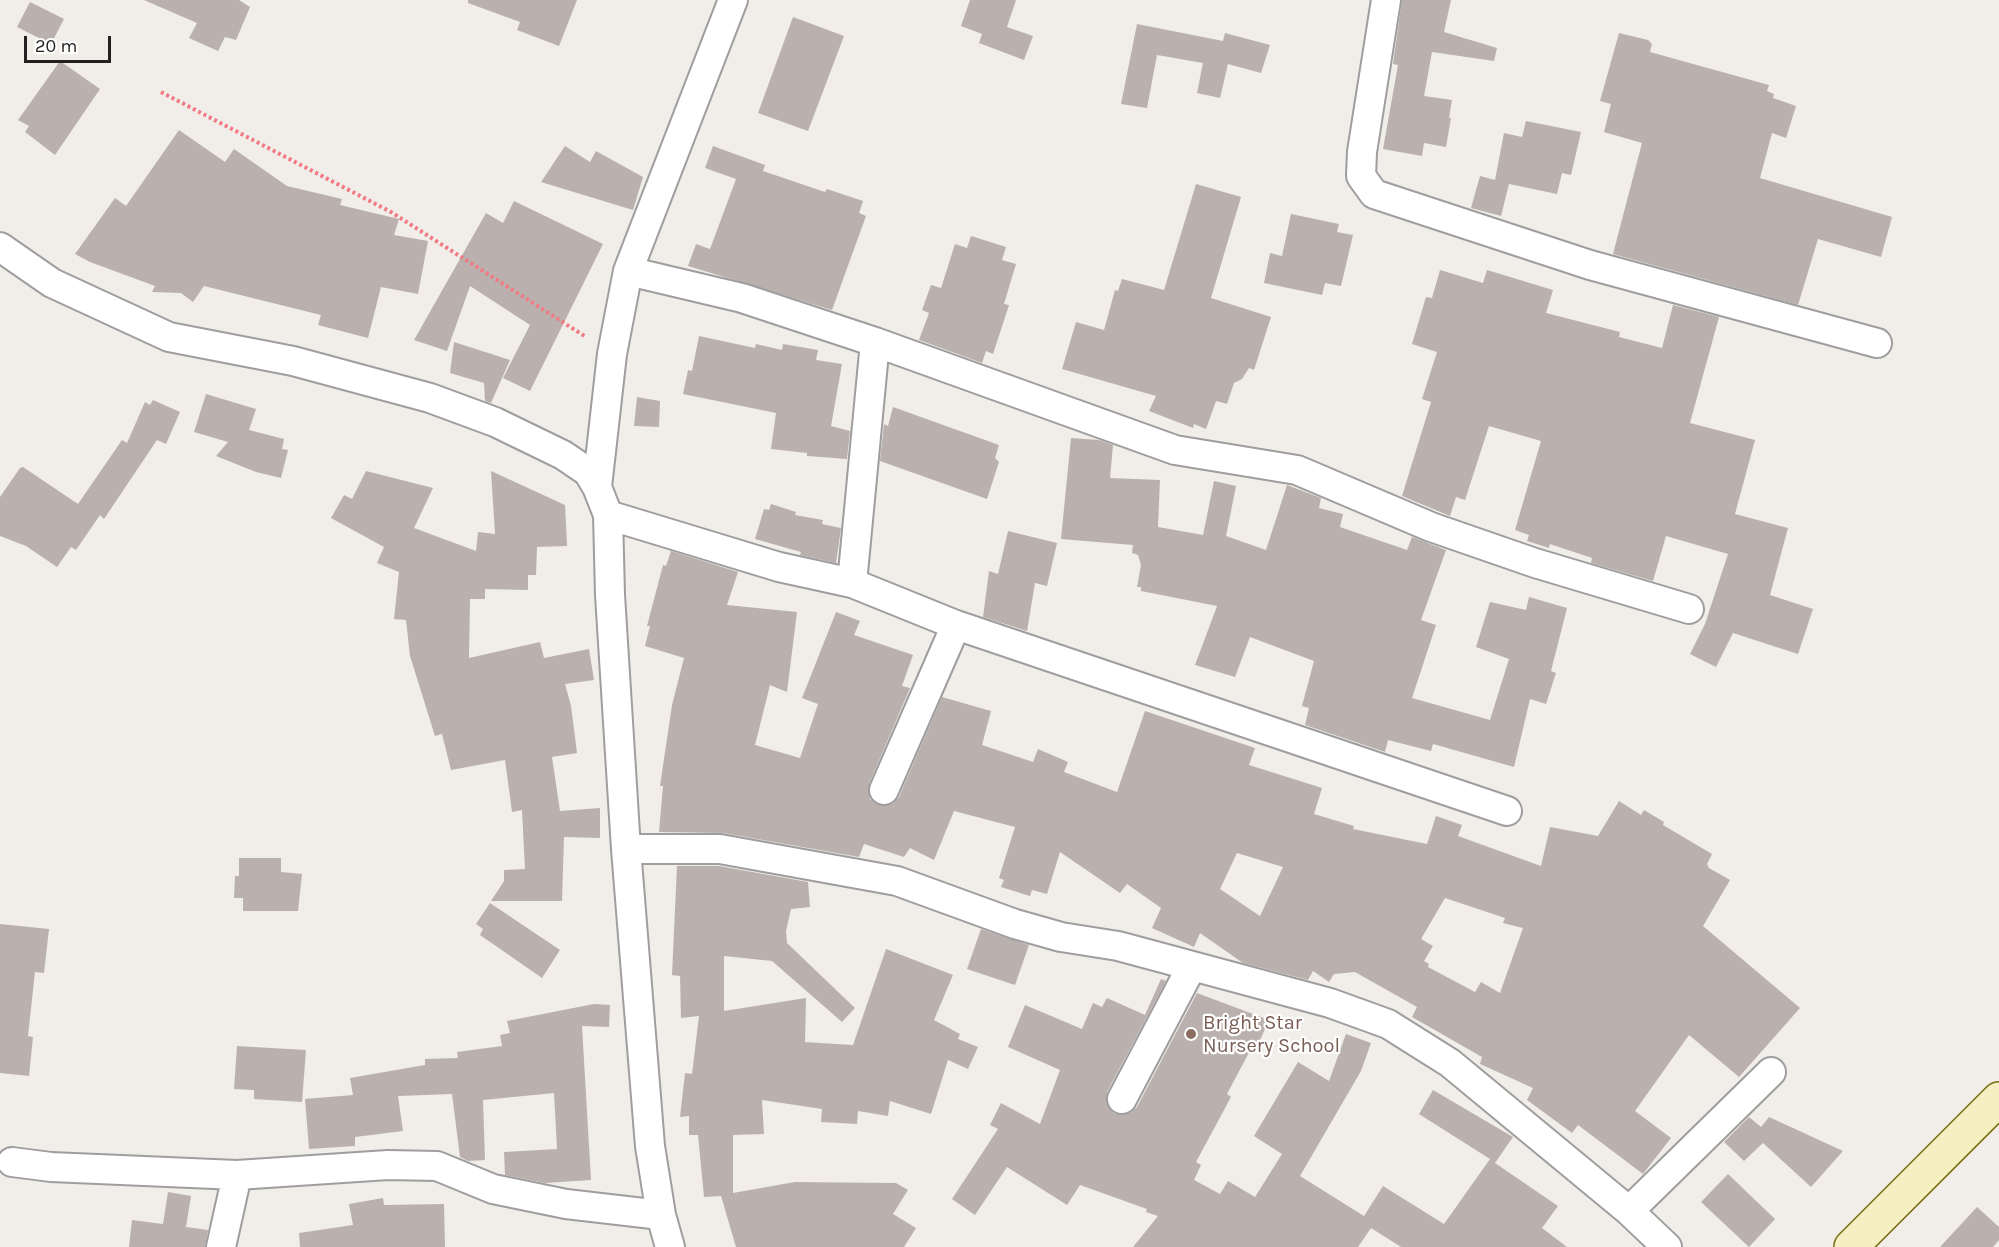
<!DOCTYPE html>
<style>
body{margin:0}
#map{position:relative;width:1999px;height:1247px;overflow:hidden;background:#f1ede9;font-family:Karla,sans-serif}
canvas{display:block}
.scale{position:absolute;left:24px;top:36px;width:87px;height:27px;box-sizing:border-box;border:3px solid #212121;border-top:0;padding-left:8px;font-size:18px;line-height:21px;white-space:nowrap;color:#212121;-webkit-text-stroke:4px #fff;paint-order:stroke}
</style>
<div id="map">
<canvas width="1999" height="1247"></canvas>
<div class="scale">20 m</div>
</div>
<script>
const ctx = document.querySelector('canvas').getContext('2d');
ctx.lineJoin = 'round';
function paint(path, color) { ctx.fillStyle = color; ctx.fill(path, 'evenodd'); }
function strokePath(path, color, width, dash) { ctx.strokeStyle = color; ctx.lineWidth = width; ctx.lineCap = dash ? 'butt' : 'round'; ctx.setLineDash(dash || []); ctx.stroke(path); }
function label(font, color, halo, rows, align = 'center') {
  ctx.font = font + ' Karla,sans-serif'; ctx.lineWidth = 4.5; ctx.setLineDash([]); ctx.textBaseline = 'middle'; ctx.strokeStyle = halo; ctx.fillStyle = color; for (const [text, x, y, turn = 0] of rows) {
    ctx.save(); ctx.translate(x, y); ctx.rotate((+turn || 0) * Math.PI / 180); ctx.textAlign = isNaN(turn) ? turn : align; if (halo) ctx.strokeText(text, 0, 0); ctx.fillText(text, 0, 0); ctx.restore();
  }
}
paint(new Path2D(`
 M 144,0 L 239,0 L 250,7 L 236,40 L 225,37 L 218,51 L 189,38 L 197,23 Z
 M 468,0 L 577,0 L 559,46 L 517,30 L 520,22 L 468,3 Z
 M 970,0 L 1016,0 L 1007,27 L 1033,36 L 1024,60 L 979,43 L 982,34 L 961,26 Z
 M 1402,0 L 1451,0 L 1444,32 L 1497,48 L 1494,61 L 1432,52 L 1424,96 L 1452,100 L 1449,118 L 1451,118 L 1446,147 L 1424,143 L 1422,156 L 1383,149 L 1398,65 L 1393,64 Z
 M 30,2 L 64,19 L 51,44 L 17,27 Z
 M 793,17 L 844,36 L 808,131 L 758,113 Z
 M 1137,24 L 1223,41 L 1225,33 L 1270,45 L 1261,73 L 1228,64 L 1220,98 L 1197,93 L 1203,63 L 1157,55 L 1147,108 L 1121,104 Z
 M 1619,33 L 1648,40 L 1652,44 L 1650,52 L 1769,85 L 1767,91 L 1774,94 L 1773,98 L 1796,106 L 1786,138 L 1772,133 L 1760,178 L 1892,217 L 1881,257 L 1818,239 L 1798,305 L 1613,254 L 1642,143 L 1604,132 L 1611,104 L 1600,101 Z
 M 60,61 L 100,89 L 55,155 L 25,132 L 29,126 L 18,120 Z
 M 1526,121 L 1581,132 L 1571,175 L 1562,173 L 1557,194 L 1509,184 L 1501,216 L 1471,208 L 1480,176 L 1495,180 L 1504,133 L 1522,137 Z
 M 179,130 L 225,162 L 234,149 L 287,186 L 342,199 L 340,205 L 399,219 L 394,235 L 428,241 L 418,294 L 381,287 L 368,338 L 318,325 L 321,315 L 204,286 L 193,302 L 181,293 L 152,292 L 155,286 L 90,262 L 75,254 L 115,198 L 126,206 Z
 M 565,146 L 590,162 L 596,151 L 643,177 L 633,210 L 541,182 Z
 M 713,146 L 765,165 L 763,171 L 825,192 L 827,189 L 863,201 L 859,213 L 866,216 L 832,310 L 688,266 L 696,244 L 710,249 L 736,179 L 705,168 Z
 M 1196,184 L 1241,197 L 1211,298 L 1271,317 L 1254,370 L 1249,368 L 1242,379 L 1234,383 L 1227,404 L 1216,401 L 1206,429 L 1194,424 L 1193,428 L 1149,411 L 1156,396 L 1062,369 L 1076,322 L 1104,330 L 1115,290 L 1118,291 L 1122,279 L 1164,290 Z
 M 514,201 L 603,244 L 530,391 L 503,378 L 530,325 L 470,286 L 447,351 L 414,340 L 486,213 L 503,223 Z
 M 1291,214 L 1339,224 L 1337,232 L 1353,235 L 1341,286 L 1325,283 L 1322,295 L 1264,283 L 1270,253 L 1282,256 Z
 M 971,236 L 1006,247 L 1002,260 L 1016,264 L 1004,304 L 1009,305 L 993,354 L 986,351 L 982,363 L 919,340 L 929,313 L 922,310 L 931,285 L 941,288 L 955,244 L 967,248 Z
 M 1440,270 L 1483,283 L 1487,270 L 1553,290 L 1546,313 L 1620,332 L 1619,337 L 1662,348 L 1673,305 L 1719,317 L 1690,423 L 1755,440 L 1735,514 L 1788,528 L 1770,595 L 1813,609 L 1798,654 L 1733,633 L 1716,667 L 1690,654 L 1705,624 L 1728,554 L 1666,536 L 1653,581 L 1591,563 L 1592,558 L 1550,544 L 1549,548 L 1527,541 L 1529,535 L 1515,530 L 1541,441 L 1489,426 L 1465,500 L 1456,497 L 1450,516 L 1402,496 L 1431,402 L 1422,399 L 1437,352 L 1412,344 L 1426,297 L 1432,298 Z
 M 699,336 L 755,348 L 756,344 L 782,350 L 783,344 L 818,350 L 816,360 L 842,364 L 831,426 L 850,431 L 847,459 L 807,456 L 807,453 L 771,449 L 776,413 L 683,394 L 688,370 L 692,371 Z
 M 454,342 L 510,360 L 491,403 L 485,401 L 484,383 L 450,373 Z
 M 206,394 L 256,409 L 249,430 L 284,439 L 282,449 L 288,450 L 281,478 L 256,472 L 216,456 L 228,442 L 194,432 Z
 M 637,397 L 660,401 L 659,427 L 634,426 Z
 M 153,400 L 180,412 L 166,444 L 157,440 L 104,519 L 100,515 L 76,550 L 71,547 L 57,567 L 26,546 L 0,536 L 0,497 L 20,468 L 23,467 L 78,504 L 122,440 L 127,443 L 145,402 L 150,405 Z
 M 893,407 L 999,445 L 995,458 L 999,462 L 987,499 L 880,461 L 884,424 L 888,426 Z
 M 1071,438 L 1099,440 L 1113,445 L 1110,478 L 1160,480 L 1158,527 L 1203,535 L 1214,481 L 1236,486 L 1226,536 L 1266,550 L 1287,485 L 1321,498 L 1319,508 L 1343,514 L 1340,527 L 1407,550 L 1412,537 L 1446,550 L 1421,620 L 1436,625 L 1412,698 L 1490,720 L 1509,659 L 1476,647 L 1490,602 L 1526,610 L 1529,597 L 1567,608 L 1551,671 L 1556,673 L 1546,704 L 1530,699 L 1514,767 L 1433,744 L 1431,751 L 1388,740 L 1385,752 L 1305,725 L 1309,708 L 1302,706 L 1314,661 L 1250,637 L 1235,677 L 1195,665 L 1217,606 L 1141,591 L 1141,587 L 1137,587 L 1141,565 L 1138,555 L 1132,553 L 1133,545 L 1061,539 Z
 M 366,471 L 433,488 L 414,528 L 476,551 L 478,532 L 495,534 L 491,471 L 565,505 L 567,546 L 537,547 L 536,575 L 528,575 L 528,590 L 485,589 L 485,599 L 470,599 L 469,658 L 540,642 L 544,658 L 589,649 L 594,680 L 565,684 L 571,706 L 577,753 L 552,757 L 560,811 L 600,808 L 600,838 L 564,837 L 562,901 L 491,901 L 504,881 L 504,870 L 525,869 L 522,810 L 512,812 L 505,760 L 451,770 L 442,734 L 435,736 L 410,656 L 406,620 L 394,619 L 399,572 L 377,563 L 384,547 L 331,518 L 344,495 L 352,499 Z
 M 771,504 L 796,512 L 795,515 L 823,520 L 822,524 L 841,528 L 836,563 L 800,555 L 801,552 L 755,539 L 764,509 L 769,510 Z
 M 1008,531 L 1057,543 L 1047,586 L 1035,583 L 1027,631 L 983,617 L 989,571 L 998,574 Z
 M 671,551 L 738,572 L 727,605 L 797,612 L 787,692 L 770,685 L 755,745 L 800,758 L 818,704 L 802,698 L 836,612 L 860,621 L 854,635 L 913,655 L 902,686 L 910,688 L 869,784 L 870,799 L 878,805 L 893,804 L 899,797 L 942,697 L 991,711 L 982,745 L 1033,762 L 1038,749 L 1068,762 L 1064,772 L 1117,792 L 1145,711 L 1255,748 L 1249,765 L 1322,788 L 1314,814 L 1354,826 L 1353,829 L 1427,844 L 1436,816 L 1462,825 L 1458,836 L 1541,866 L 1550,827 L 1598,836 L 1619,801 L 1641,815 L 1644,810 L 1664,822 L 1663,825 L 1712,854 L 1707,864 L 1709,868 L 1730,880 L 1703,926 L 1800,1008 L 1739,1077 L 1689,1035 L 1635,1111 L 1671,1138 L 1643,1174 L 1578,1125 L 1572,1133 L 1527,1100 L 1533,1088 L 1480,1064 L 1482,1057 L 1412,1017 L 1417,1007 L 1355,972 L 1334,974 L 1329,982 L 1313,971 L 1308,980 L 1243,963 L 1200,933 L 1194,947 L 1152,928 L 1161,908 L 1127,884 L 1120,893 L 1060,852 L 1047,894 L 1032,890 L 1030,896 L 1001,887 L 1004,880 L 999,878 L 1015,827 L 954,811 L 934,860 L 910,848 L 904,857 L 864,844 L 859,857 L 723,833 L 659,832 L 663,786 L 660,786 L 672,705 L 684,658 L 645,646 L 650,626 L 647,626 L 663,565 L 666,566 ZM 1237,853 L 1283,867 L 1260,916 L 1220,889 ZM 1445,898 L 1505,918 L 1503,923 L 1523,928 L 1500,993 L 1481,982 L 1475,992 L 1428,967 L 1429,964 L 1424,961 L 1433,946 L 1421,939 Z
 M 239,858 L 281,858 L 281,872 L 302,874 L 298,911 L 243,911 L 243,898 L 234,898 L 235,876 L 239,876 Z
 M 677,866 L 719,866 L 808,882 L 810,907 L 791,909 L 786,931 L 787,943 L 855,1008 L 842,1022 L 772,961 L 724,956 L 724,1011 L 806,998 L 805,1042 L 853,1045 L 886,949 L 953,975 L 934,1020 L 960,1034 L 958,1039 L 978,1047 L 968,1069 L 948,1060 L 931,1114 L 890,1101 L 888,1116 L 858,1111 L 857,1124 L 821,1122 L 822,1109 L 762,1100 L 764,1134 L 733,1135 L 733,1193 L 795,1182 L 896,1183 L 908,1190 L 893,1214 L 916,1228 L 904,1247 L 736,1247 L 721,1196 L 704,1197 L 698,1135 L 689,1135 L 689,1116 L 680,1117 L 685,1073 L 692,1074 L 699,1016 L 681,1018 L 680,976 L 672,975 Z
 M 490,903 L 560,950 L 542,978 L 480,935 L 483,929 L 476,924 Z
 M 0,924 L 49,929 L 44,973 L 35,972 L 28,1036 L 33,1037 L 29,1076 L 0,1073 Z
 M 981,929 L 1029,945 L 1015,985 L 967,969 Z
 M 1161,979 L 1166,981 L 1107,1092 L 1108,1107 L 1115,1114 L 1130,1113 L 1137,1107 L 1197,993 L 1269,1020 L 1257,1047 L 1253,1045 L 1227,1094 L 1231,1097 L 1196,1162 L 1201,1165 L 1194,1180 L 1220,1194 L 1228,1181 L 1255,1197 L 1282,1154 L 1254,1136 L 1298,1062 L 1329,1081 L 1346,1034 L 1371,1043 L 1361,1071 L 1300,1176 L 1364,1216 L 1383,1186 L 1444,1224 L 1490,1159 L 1419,1114 L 1433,1090 L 1513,1137 L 1495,1163 L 1558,1206 L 1542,1228 L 1567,1247 L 1401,1247 L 1371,1228 L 1358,1247 L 1133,1247 L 1158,1216 L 1146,1212 L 1147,1209 L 1080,1185 L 1067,1205 L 1007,1167 L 975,1215 L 952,1199 L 998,1129 L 990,1125 L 1001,1103 L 1040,1124 L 1060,1070 L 1008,1047 L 1025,1005 L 1082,1029 L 1093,1003 L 1102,1007 L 1107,998 L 1145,1015 Z
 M 594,1004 L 610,1005 L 609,1027 L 582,1026 L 591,1180 L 545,1183 L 505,1175 L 504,1152 L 557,1149 L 554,1093 L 483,1100 L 485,1160 L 468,1161 L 460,1157 L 452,1094 L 398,1096 L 403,1131 L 355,1137 L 355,1146 L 309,1149 L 305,1099 L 353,1095 L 350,1078 L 425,1065 L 425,1059 L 458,1058 L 457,1052 L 502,1046 L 500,1035 L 510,1033 L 507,1021 Z
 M 237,1046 L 306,1050 L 302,1102 L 254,1099 L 254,1090 L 234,1089 Z
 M 1749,1117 L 1761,1127 L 1769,1117 L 1843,1151 L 1811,1187 L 1763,1143 L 1744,1161 L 1724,1142 Z
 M 1728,1174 L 1775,1219 L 1749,1247 L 1701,1202 Z
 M 168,1192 L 191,1196 L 186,1227 L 208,1230 L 205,1247 L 129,1247 L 132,1220 L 163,1224 Z
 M 383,1198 L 384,1205 L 444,1204 L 445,1247 L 300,1247 L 299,1233 L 353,1225 L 349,1204 Z
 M 1977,1207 L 1999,1227 L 1999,1240 L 1993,1247 L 1940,1247 Z`), '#bab1ae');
const minor = new Path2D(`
 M 1386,0 L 1362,152 L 1361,176 L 1374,194 L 1590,265 L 1877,343
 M 0,247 L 52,283 L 169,337 L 293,361 L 430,398 L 495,422 L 563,455 L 588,472 L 597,487
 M 628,271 L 742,298 L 875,342 L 1175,450 L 1297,470 L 1431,527 L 1535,563 L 1689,609
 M 608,515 L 779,567 L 852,583 L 956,625 L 1507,811
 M 852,583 L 875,342
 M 884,790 L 956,625
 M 626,849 L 720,849 L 897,881 L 1015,924 L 1061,937 L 1118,946 L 1330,1003 L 1388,1024 L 1450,1063 L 1629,1211 L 1667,1247
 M 1122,1099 L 1192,966
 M 12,1162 L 51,1167 L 237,1175 L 388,1165 L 437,1166 L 493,1189 L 566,1204 L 661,1215
 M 1629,1211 L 1771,1072
 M 221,1247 L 237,1175
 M 670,1247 L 661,1215 L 650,1146 L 626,849 L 610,595 L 608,515 L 597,487 L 612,354 L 628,271 L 733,0`);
const secondary = new Path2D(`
 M 1851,1247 L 1999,1099`);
strokePath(minor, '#9e9e9e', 32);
strokePath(secondary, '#746d0d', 36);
strokePath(new Path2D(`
 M 161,92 L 391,212 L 586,337`), '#f17a83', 4, [3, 3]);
strokePath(minor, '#fff', 28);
strokePath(secondary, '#f6efc2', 33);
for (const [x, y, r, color] of [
 [1191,1034,6,"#8d6e63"]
]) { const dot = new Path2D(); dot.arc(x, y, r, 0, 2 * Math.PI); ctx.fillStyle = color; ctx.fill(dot); strokePath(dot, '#fff', 2); }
label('20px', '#785e54', '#fff', [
 ["Bright Star",1203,1023],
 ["Nursery School",1203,1046]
], 'left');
</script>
